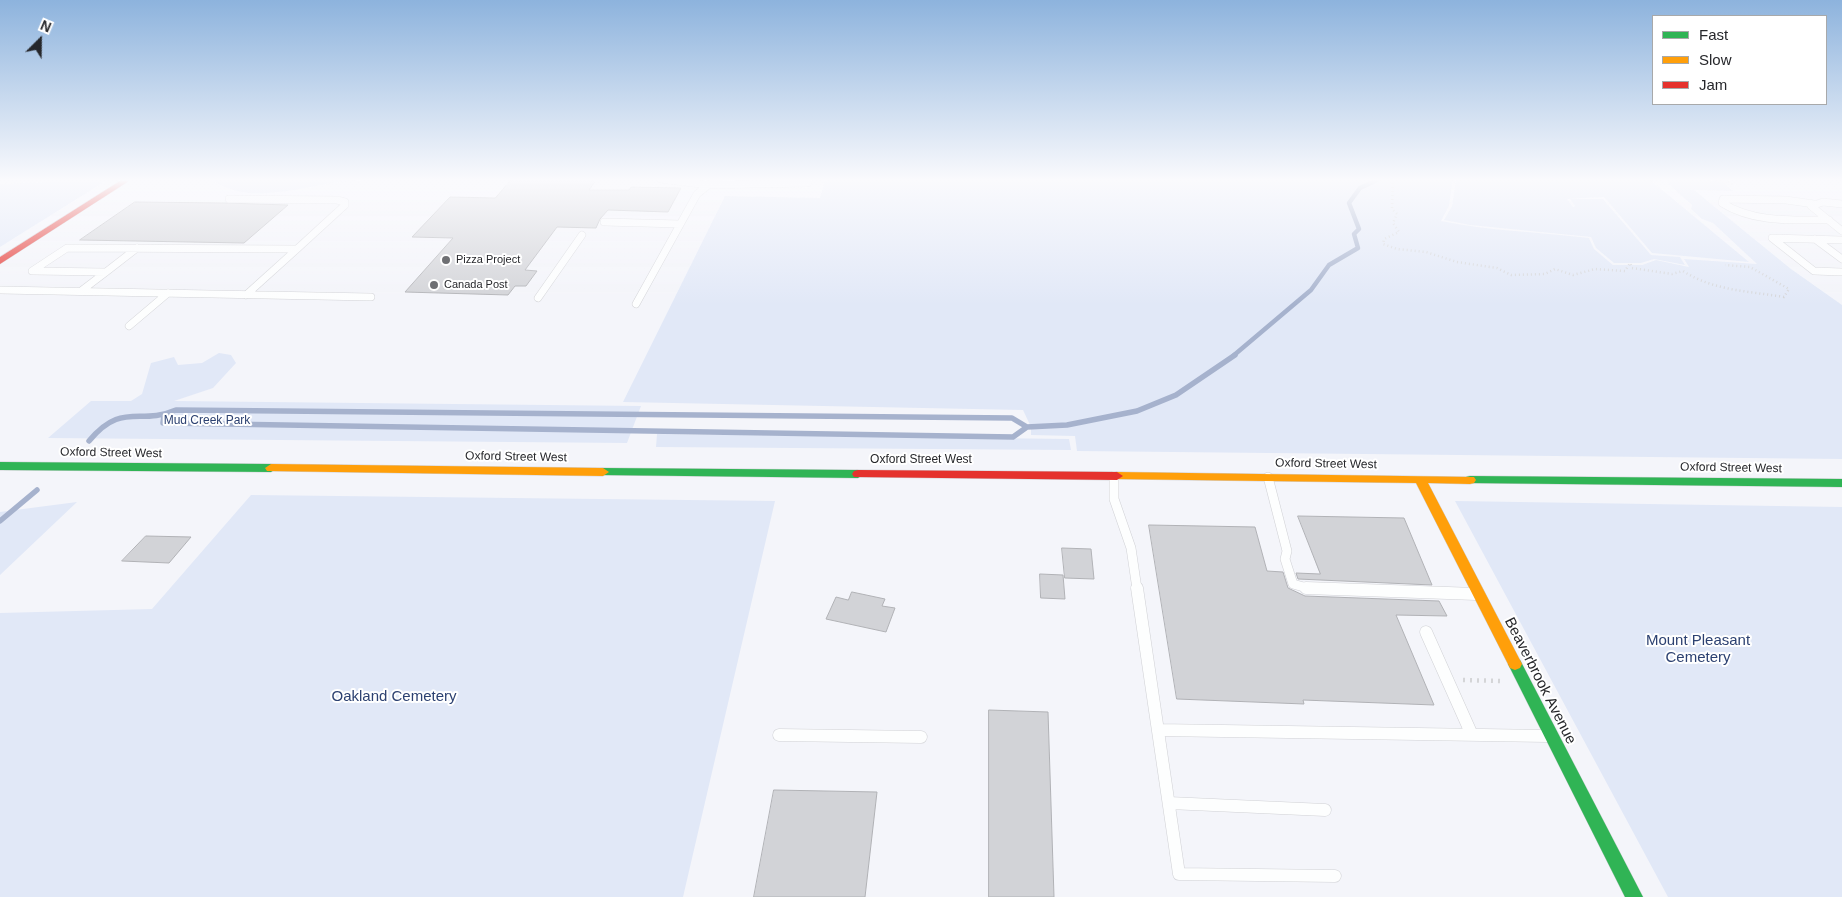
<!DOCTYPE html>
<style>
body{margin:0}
#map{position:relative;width:1842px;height:897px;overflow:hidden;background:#f4f5fa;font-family:Arial,sans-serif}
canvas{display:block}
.legend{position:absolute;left:1652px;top:15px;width:175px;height:90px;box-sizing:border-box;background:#fff;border:1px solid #a8a9aa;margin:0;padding:6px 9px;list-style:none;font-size:15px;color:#26272b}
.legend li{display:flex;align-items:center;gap:10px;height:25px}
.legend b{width:25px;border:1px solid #a8a9aa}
.north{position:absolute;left:15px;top:15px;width:50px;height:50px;-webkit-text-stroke:4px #fff;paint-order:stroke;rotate:23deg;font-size:14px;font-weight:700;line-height:20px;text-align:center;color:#26272b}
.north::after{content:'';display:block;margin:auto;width:18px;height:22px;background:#26272b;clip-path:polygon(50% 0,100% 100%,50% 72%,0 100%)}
</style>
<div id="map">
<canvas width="1842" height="897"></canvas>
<ul class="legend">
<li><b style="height:6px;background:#30b455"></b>Fast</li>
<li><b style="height:6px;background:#ff9f0a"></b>Slow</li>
<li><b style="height:6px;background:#e5322d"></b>Jam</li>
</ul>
<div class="north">N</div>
</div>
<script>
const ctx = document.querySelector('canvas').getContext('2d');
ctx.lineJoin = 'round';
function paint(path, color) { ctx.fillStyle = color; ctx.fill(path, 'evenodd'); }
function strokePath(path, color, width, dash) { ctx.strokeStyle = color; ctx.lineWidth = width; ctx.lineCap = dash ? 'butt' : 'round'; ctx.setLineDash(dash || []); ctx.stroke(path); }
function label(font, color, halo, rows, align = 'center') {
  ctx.font = font + ' Arial,sans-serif'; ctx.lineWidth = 4; ctx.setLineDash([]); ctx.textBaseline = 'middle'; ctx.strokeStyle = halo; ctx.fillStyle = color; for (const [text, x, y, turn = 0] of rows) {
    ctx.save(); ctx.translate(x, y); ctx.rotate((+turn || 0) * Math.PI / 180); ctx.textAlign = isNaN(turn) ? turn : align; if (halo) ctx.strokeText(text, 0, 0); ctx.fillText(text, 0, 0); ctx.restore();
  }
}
paint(new Path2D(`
 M 211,179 L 370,179 C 356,181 341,181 327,184 C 290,190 244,204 211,179 Z
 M 825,179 L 1453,179 L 1449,206 L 1441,221 C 1489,231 1540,232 1589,238 L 1594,249 L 1613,265 L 1642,265 L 1656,260 L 1689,267 L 1684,259 L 1757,264 L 1713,223 L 1702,219 L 1691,209 L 1692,205 L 1664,180 L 1698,179 L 1723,182 L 1733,191 L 1694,190 L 1791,269 L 1842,305 L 1842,459 L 1077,451 L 1075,436 L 1031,435 L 1031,427 L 1023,410 L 623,402 L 725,196 L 820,198 Z
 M 1456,179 L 1552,179 L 1555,183 L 1557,183 L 1554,179 L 1649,179 L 1749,262 L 1652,253 L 1604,197 L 1567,199 L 1573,207 L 1575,206 L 1570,199 L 1603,199 L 1651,255 L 1680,257 L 1685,265 L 1654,259 L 1641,263 L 1614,263 L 1596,248 L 1591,237 L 1470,225 L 1444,220 L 1452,206 Z
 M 44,182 L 104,182 L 0,247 L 0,184 Z
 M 219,353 L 231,355 L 236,363 L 213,388 L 174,401 L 641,406 L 627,443 L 48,438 L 91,401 L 131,401 L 142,394 L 151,363 L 174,357 L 178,365 L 202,363 Z
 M 657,434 L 1069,439 L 1071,450 L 656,447 Z
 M 251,495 L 775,501 L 683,897 L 0,897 L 0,613 L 152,609 Z
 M 1455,501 L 1842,507 L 1842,897 L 1668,897 Z
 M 77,502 L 0,575 L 0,512 Z`), '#e1e8f7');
strokePath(new Path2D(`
 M 1233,356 L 1311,290 L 1329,265 L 1358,248 L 1354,234 L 1359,229 L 1349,203 L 1360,188 L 1379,179`), '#a6b2cd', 4.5);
strokePath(new Path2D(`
 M 164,416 L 163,423 L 1013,437 L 1027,427
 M 89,441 C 122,401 139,426 176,410 L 1012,418 L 1027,427 L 1067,425 L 1137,411 L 1176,395 L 1235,355
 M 0,521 L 37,490`), '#a6b2cd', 5.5);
const building = new Path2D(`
 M 512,179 L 597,179 L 589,190 L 629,190 L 631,187 L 681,188 L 668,212 L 608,210 L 600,219 L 596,228 L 557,227 L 525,270 L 537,271 L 526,286 L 515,286 L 508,295 L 405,292 L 453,238 L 412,237 L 450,197 L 495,198 Z
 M 135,202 L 226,203 L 288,205 L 244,243 L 80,240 Z
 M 1298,516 L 1404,518 L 1432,585 L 1298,579 L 1296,573 L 1320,574 Z
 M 1149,525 L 1255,527 L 1267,571 L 1283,572 L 1288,588 L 1305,596 L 1439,601 L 1447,616 L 1396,615 L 1434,705 L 1303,700 L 1304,704 L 1177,699 Z
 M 146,536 L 191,537 L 169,563 L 122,561 Z
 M 1062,548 L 1091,549 L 1094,579 L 1065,578 Z
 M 1040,574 L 1063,575 L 1065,599 L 1041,598 Z
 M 852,592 L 885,599 L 882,606 L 895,608 L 886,632 L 826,619 L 836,597 L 848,600 Z
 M 989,710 L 1048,712 L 1054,897 L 989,897 Z
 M 774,790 L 877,792 L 865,897 L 754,897 Z`);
paint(building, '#d2d3d7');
strokePath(building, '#b1b2b6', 1);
const laneFar2 = new Path2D(`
 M 661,179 L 708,185 L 808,183
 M 229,199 L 337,200 L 345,202 L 345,205 L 297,249
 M 1814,204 L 1786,200 L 1723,199 L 1722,203 C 1754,223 1793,220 1829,220
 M 1842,204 L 1823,202 L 1811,206 L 1842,231
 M 604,222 L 680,224
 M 1815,239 L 1842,259
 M 1842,240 L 1772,238 L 1814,271 L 1842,272
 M 106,272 L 137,248
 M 0,290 L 371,297
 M 81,291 L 106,272 L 32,271 L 67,248 L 297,249 L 246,295
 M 538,298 L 582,235
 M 636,304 L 697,194 L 716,179
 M 129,326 L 168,293`);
const laneFar1 = new Path2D(`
 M 1114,476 L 1114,499 L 1131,548 L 1137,589
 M 1268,477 L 1287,551 L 1285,559 L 1293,584 L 1307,588 L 1334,589`);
const lane = new Path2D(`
 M 1137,588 L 1179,874 L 1335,876
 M 1306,588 L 1476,594
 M 1426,632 L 1472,735
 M 1158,730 L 1547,736
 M 779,735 L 921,737
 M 1169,803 L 1325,810`);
const fast = new Path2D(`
 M 0,462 L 271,464 L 277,468 L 271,472 L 0,470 Z
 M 603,468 L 858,470 L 864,474 L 858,478 L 599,475 L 597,472 L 599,469 Z
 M 1470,476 L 1842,479 L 1842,487 L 1466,483 L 1464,480 L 1466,477 Z
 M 1515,658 L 1520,660 L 1643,897 L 1625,897 L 1508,664 L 1510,660 Z`);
const slow = new Path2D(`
 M 271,464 L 603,468 L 609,472 L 603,476 L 267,471 L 265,468 Z
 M 1117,472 L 1474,477 L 1476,480 L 1474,483 L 1470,484 L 1428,483 L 1522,664 L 1520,668 L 1515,670 L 1510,668 L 1416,483 L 1113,479 L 1111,476 Z`);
const jam = new Path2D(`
 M 123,179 L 132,179 L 0,264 L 0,257 Z
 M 858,470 L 1117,472 L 1123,476 L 1117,480 L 854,477 L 852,474 L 854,471 Z`);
strokePath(laneFar2, '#d0d1d5', 8);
strokePath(laneFar1, '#d0d1d5', 10);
strokePath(lane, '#d0d1d5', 13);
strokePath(fast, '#d0d1d5', 1);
strokePath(slow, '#d0d1d5', 1);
strokePath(jam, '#d0d1d5', 1);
strokePath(new Path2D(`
 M 1393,179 L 1392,209 L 1397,214 L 1393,223 L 1399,232 L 1384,239 L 1383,244 L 1397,249 L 1426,252 L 1457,262 L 1497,268 L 1511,275 L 1545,274 L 1555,269 L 1573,275 L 1595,269 L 1625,271 L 1630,263 L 1632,268 L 1672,274 L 1683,271 C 1714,291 1749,291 1784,297 L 1789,289 L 1750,267 L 1725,265
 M 1725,179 L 1735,186`), '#d4d5d7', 2.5, [1, 3]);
strokePath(new Path2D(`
 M 1463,680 L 1500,681`), '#d4d5d7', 4.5, [2, 5]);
strokePath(laneFar2, '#fdfefe', 7);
strokePath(laneFar1, '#fdfefe', 9);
strokePath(lane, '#fdfefe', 12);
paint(fast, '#30b455');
paint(slow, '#ff9f0a');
paint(jam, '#e5322d');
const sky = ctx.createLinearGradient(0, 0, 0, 305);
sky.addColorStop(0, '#8db3dd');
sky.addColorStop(0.59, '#fafafd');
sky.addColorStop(1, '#fafafd00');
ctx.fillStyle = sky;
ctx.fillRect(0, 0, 1842, 305);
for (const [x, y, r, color] of [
 [446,260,5,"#6e6f73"],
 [434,285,5,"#6e6f73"]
]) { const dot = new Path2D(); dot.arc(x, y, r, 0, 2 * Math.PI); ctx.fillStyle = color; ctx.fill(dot); strokePath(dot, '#fff', 2); }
label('11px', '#26272b', '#fff', [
 ["Pizza Project",456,260],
 ["Canada Post",444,285]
], 'left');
label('12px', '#2c4171', '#fff', [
 ["Mud Creek Park",207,421]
]);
label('12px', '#26272b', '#fff', [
 ["Oxford Street West",111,453,1],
 ["Oxford Street West",516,457,1],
 ["Oxford Street West",921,460],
 ["Oxford Street West",1326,464,1],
 ["Oxford Street West",1731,468,1]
]);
label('15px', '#2c4171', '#fff', [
 ["Mount Pleasant",1698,641],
 ["Cemetery",1698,658],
 ["Oakland Cemetery",394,697]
]);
label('15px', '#26272b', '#fff', [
 ["Beaverbrook Avenue",1540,681,63]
]);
</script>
